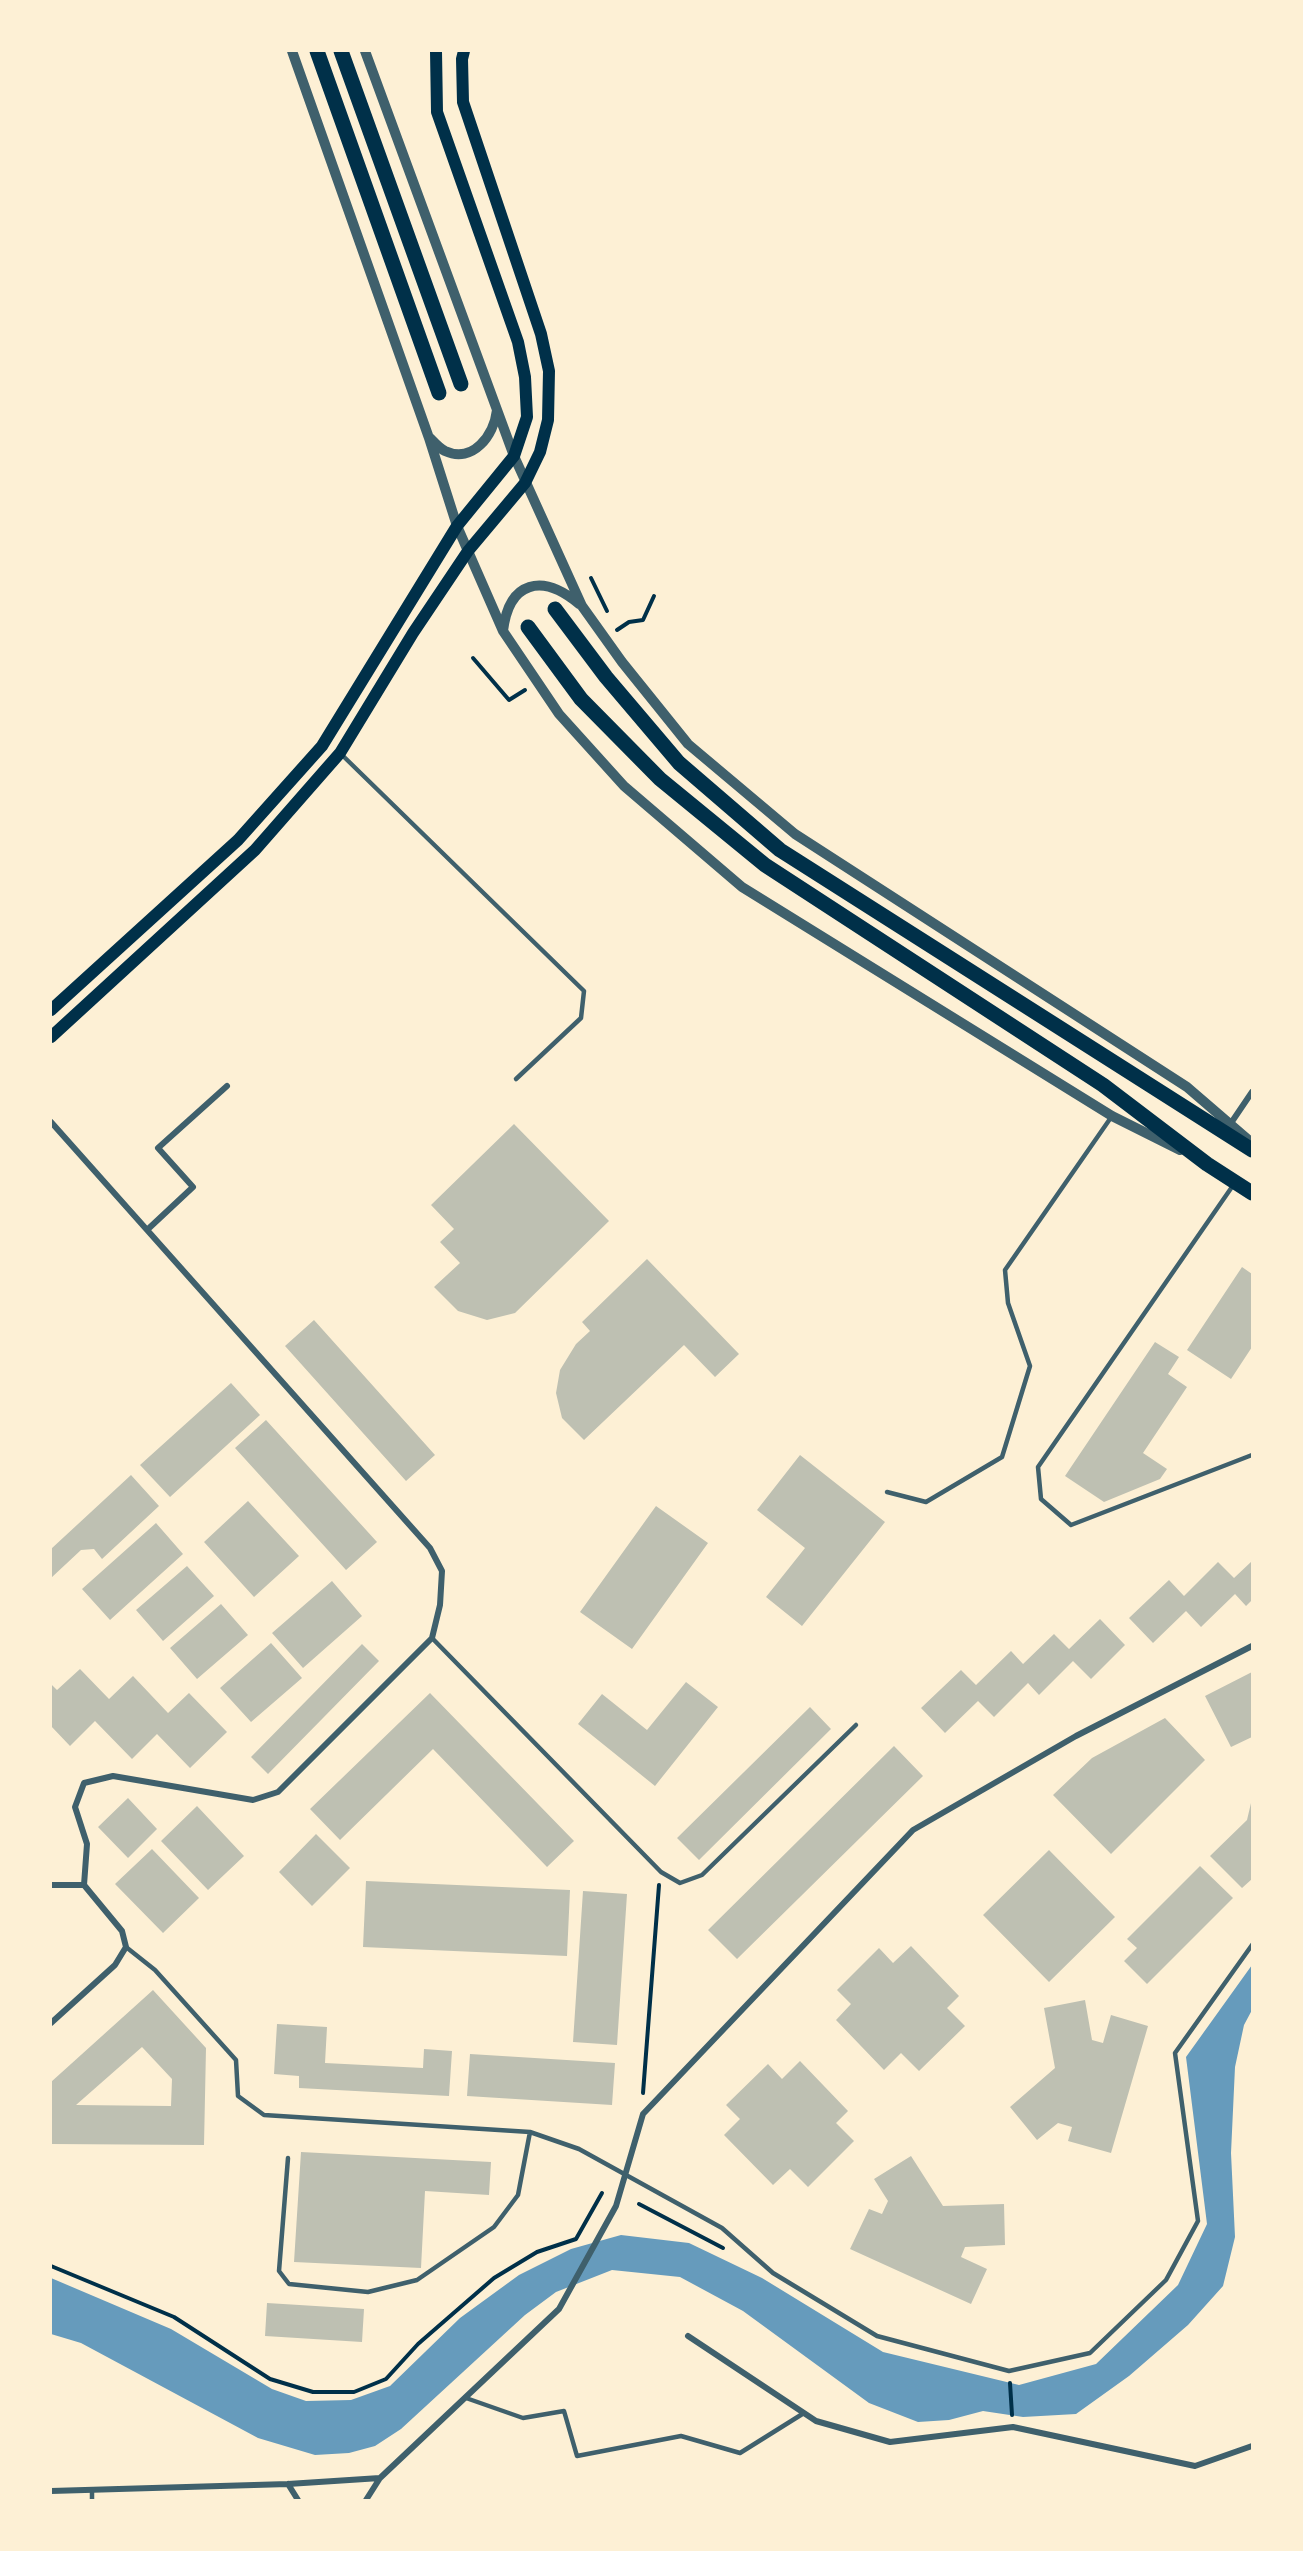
<!DOCTYPE html>
<style>
body{margin:0}
#map{position:relative;width:1303px;height:2551px;overflow:hidden;background:#fdf0d5;font-family:"Open Sans",sans-serif}
canvas{display:block}
.frame{position:absolute;inset:0;border:52px solid #fdf0d5;pointer-events:none}
</style>
<div id="map">
<canvas width="1303" height="2551"></canvas>
<div class="frame"></div>
</div>
<script>
const ctx = document.querySelector('canvas').getContext('2d');
ctx.lineJoin = 'round';
function paint(path, color) { ctx.fillStyle = color; ctx.fill(path, 'evenodd'); }
function strokePath(path, color, width, dash) { ctx.strokeStyle = color; ctx.lineWidth = width; ctx.lineCap = dash ? 'butt' : 'round'; ctx.setLineDash(dash || []); ctx.stroke(path); }
paint(new Path2D(`
 M 1252,1965 L 1252,2010 L 1244,2025 L 1235,2067 L 1231,2153 L 1235,2237 L 1223,2286 L 1188,2325 L 1129,2376 L 1076,2414 L 1023,2417 L 983,2411 L 949,2420 L 918,2422 L 869,2403 L 743,2311 L 680,2277 L 612,2270 L 556,2292 L 525,2315 L 401,2429 L 375,2446 L 349,2453 L 315,2455 L 258,2438 L 81,2343 L 51,2334 L 51,2278 L 171,2329 L 272,2389 L 306,2401 L 351,2400 L 390,2386 L 460,2318 L 519,2275 L 571,2249 L 621,2235 L 689,2243 L 762,2278 L 883,2352 L 1019,2385 L 1096,2364 L 1178,2285 L 1207,2224 L 1186,2057 Z`), '#669bbc');
paint(new Path2D(`
 M 514,1124 L 609,1221 L 515,1313 L 487,1320 L 458,1311 L 434,1287 L 460,1263 L 440,1242 L 454,1229 L 431,1205 Z
 M 647,1259 L 739,1354 L 715,1377 L 684,1345 L 584,1440 L 562,1418 L 556,1393 L 560,1370 L 576,1344 L 590,1331 L 582,1322 Z
 M 1242,1267 L 1252,1274 L 1252,1347 L 1231,1379 L 1187,1350 Z
 M 314,1320 L 435,1455 L 406,1481 L 285,1346 Z
 M 1155,1342 L 1179,1357 L 1168,1374 L 1187,1387 L 1143,1453 L 1167,1469 L 1160,1479 L 1104,1502 L 1065,1476 Z
 M 231,1383 L 260,1415 L 170,1497 L 140,1465 Z
 M 266,1420 L 377,1542 L 346,1570 L 235,1448 Z
 M 800,1455 L 885,1522 L 802,1626 L 766,1597 L 805,1548 L 757,1510 Z
 M 131,1475 L 159,1506 L 102,1559 L 94,1549 L 81,1550 L 51,1578 L 51,1549 Z
 M 248,1501 L 299,1556 L 254,1597 L 204,1542 Z
 M 656,1506 L 708,1543 L 632,1649 L 580,1612 Z
 M 156,1523 L 183,1554 L 110,1620 L 82,1589 Z
 M 1252,1561 L 1252,1600 L 1246,1606 L 1235,1594 L 1201,1627 L 1186,1611 L 1153,1643 L 1129,1618 L 1169,1580 L 1184,1596 L 1218,1562 L 1234,1578 Z
 M 187,1566 L 214,1596 L 163,1641 L 136,1610 Z
 M 332,1581 L 362,1616 L 303,1668 L 272,1633 Z
 M 221,1604 L 248,1635 L 197,1679 L 170,1648 Z
 M 1100,1619 L 1125,1645 L 1091,1679 L 1073,1661 L 1039,1695 L 1028,1683 L 994,1717 L 978,1701 L 945,1733 L 921,1708 L 961,1670 L 976,1685 L 1011,1651 L 1023,1664 L 1054,1634 L 1069,1649 Z
 M 271,1643 L 302,1678 L 251,1722 L 220,1688 Z
 M 362,1644 L 379,1661 L 268,1774 L 251,1757 Z
 M 80,1669 L 109,1699 L 133,1676 L 168,1713 L 189,1693 L 227,1732 L 190,1768 L 157,1734 L 132,1759 L 95,1721 L 70,1746 L 51,1726 L 51,1684 L 57,1690 Z
 M 1252,1672 L 1252,1737 L 1231,1747 L 1205,1696 Z
 M 686,1682 L 718,1707 L 655,1786 L 578,1724 L 602,1694 L 647,1730 Z
 M 430,1693 L 574,1841 L 547,1867 L 433,1749 L 340,1840 L 310,1809 Z
 M 810,1707 L 831,1729 L 699,1860 L 677,1838 Z
 M 1165,1718 L 1205,1760 L 1111,1854 L 1053,1795 L 1092,1758 Z
 M 894,1746 L 923,1776 L 737,1959 L 708,1930 Z
 M 128,1798 L 157,1829 L 128,1858 L 98,1827 Z
 M 1251,1803 L 1252,1879 L 1242,1888 L 1210,1856 L 1247,1820 Z
 M 197,1806 L 244,1856 L 208,1890 L 161,1841 Z
 M 316,1834 L 350,1868 L 312,1906 L 279,1872 Z
 M 152,1849 L 199,1898 L 163,1933 L 115,1884 Z
 M 1049,1850 L 1115,1917 L 1049,1982 L 983,1915 Z
 M 1200,1866 L 1233,1898 L 1147,1984 L 1124,1961 L 1137,1948 L 1127,1939 Z
 M 366,1881 L 570,1890 L 567,1956 L 363,1947 Z
 M 583,1891 L 627,1894 L 617,2045 L 573,2042 Z
 M 911,1946 L 959,1996 L 947,2008 L 965,2026 L 919,2071 L 901,2053 L 884,2070 L 836,2020 L 851,2004 L 837,1990 L 879,1948 L 893,1963 Z
 M 153,1990 L 206,2048 L 204,2145 L 51,2144 L 51,2082 ZM 142,2047 L 172,2079 L 171,2106 L 76,2105 Z
 M 1085,2000 L 1092,2040 L 1103,2043 L 1111,2015 L 1148,2026 L 1111,2153 L 1068,2141 L 1072,2127 L 1058,2123 L 1037,2140 L 1010,2107 L 1055,2068 L 1044,2008 Z
 M 277,2024 L 327,2027 L 325,2063 L 423,2068 L 424,2049 L 452,2051 L 449,2096 L 299,2088 L 299,2076 L 274,2074 Z
 M 470,2054 L 615,2063 L 612,2105 L 467,2096 Z
 M 800,2061 L 848,2111 L 836,2123 L 854,2141 L 808,2187 L 790,2169 L 773,2185 L 724,2135 L 740,2119 L 726,2105 L 768,2064 L 782,2079 Z
 M 301,2152 L 491,2162 L 489,2195 L 425,2191 L 421,2268 L 294,2262 Z
 M 911,2156 L 943,2206 L 1004,2204 L 1005,2245 L 965,2247 L 961,2257 L 987,2269 L 971,2304 L 850,2249 L 869,2209 L 882,2214 L 888,2201 L 874,2179 Z
 M 267,2303 L 364,2309 L 362,2342 L 265,2336 Z`), '#bec0b2');
strokePath(new Path2D(`
 M 591,578 L 607,611
 M 617,630 L 629,622 L 643,620 L 654,596
 M 473,658 L 509,700 L 525,690
 M 643,2093 L 659,1885
 M 639,2204 L 723,2248
 M 51,2266 L 174,2317 L 270,2379 L 313,2392 L 354,2392 L 386,2379 L 418,2344 L 494,2278 L 537,2252 L 576,2239 L 602,2193
 M 1010,2383 L 1012,2415`), '#003049', 4);
strokePath(new Path2D(`
 M 340,753 L 584,991 L 581,1018 L 516,1079
 M 1234,1184 L 1038,1467 L 1041,1499 L 1071,1525 L 1252,1455
 M 887,1492 L 926,1502 L 1002,1457 L 1030,1366 L 1008,1303 L 1005,1270 L 1112,1116
 M 432,1638 L 661,1872 L 680,1883 L 702,1875 L 856,1725
 M 126,1947 L 155,1970 L 236,2060 L 238,2096 L 264,2115 L 530,2132 L 579,2149 L 722,2228 L 773,2273 L 877,2336 L 1009,2371 L 1090,2353 L 1166,2280 L 1198,2221 L 1175,2053 L 1252,1945
 M 288,2158 L 279,2271 L 289,2284 L 368,2292 L 417,2280 L 494,2227 L 518,2195 L 530,2132
 M 466,2398 L 523,2418 L 564,2411 L 577,2456 L 681,2436 L 740,2453 L 804,2413
 M 92,2500 L 92,2490`), '#3f606c', 4.5);
strokePath(new Path2D(`
 M 51,1122 L 430,1548 L 442,1571 L 440,1605 L 432,1638 L 278,1792 L 253,1800 L 113,1776 L 84,1783 L 75,1807 L 87,1844 L 84,1885
 M 1231,1123 L 1252,1092
 M 147,1230 L 193,1187 L 158,1148 L 227,1086
 M 51,1885 L 84,1885 L 122,1931 L 126,1947 L 115,1965 L 51,2023
 M 688,2336 L 816,2421 L 890,2442 L 1013,2427 L 1195,2466 L 1252,2446
 M 288,2484 L 298,2500
 M 51,2491 L 288,2484 L 380,2478
 M 366,2500 L 380,2478 L 559,2309 L 616,2206 L 643,2114 L 913,1830 L 1076,1736 L 1252,1646`), '#3f606c', 6);
strokePath(new Path2D(`
 M 292,51 L 429,438 L 457,526 L 503,631 L 559,714 L 624,786 L 742,887 L 1112,1116 L 1180,1150
 M 365,51 L 514,456 L 582,606 L 622,662 L 688,744 L 795,834 L 1187,1087 L 1252,1143
 M 430,438 C 434,442 439,448 445,451 C 473,464 494,435 497,410
 M 503,631 C 509,581 542,573 579,604`), '#3f606c', 10);
strokePath(new Path2D(`
 M 51,1010 L 238,840 L 322,746 L 457,526 L 514,456 L 527,417 L 525,377 L 518,342 L 437,112 L 436,51
 M 51,1037 L 255,850 L 340,753 L 413,633 L 468,551 L 525,483 L 540,452 L 548,420 L 549,371 L 541,334 L 463,102 L 462,59 L 464,51`), '#003049', 12);
strokePath(new Path2D(`
 M 317,51 L 439,393
 M 341,51 L 461,384
 M 555,609 L 606,677 L 679,763 L 780,850 L 1252,1150
 M 528,627 L 581,699 L 660,779 L 765,865 L 1103,1085 L 1207,1164 L 1252,1193`), '#003049', 15);
</script>
